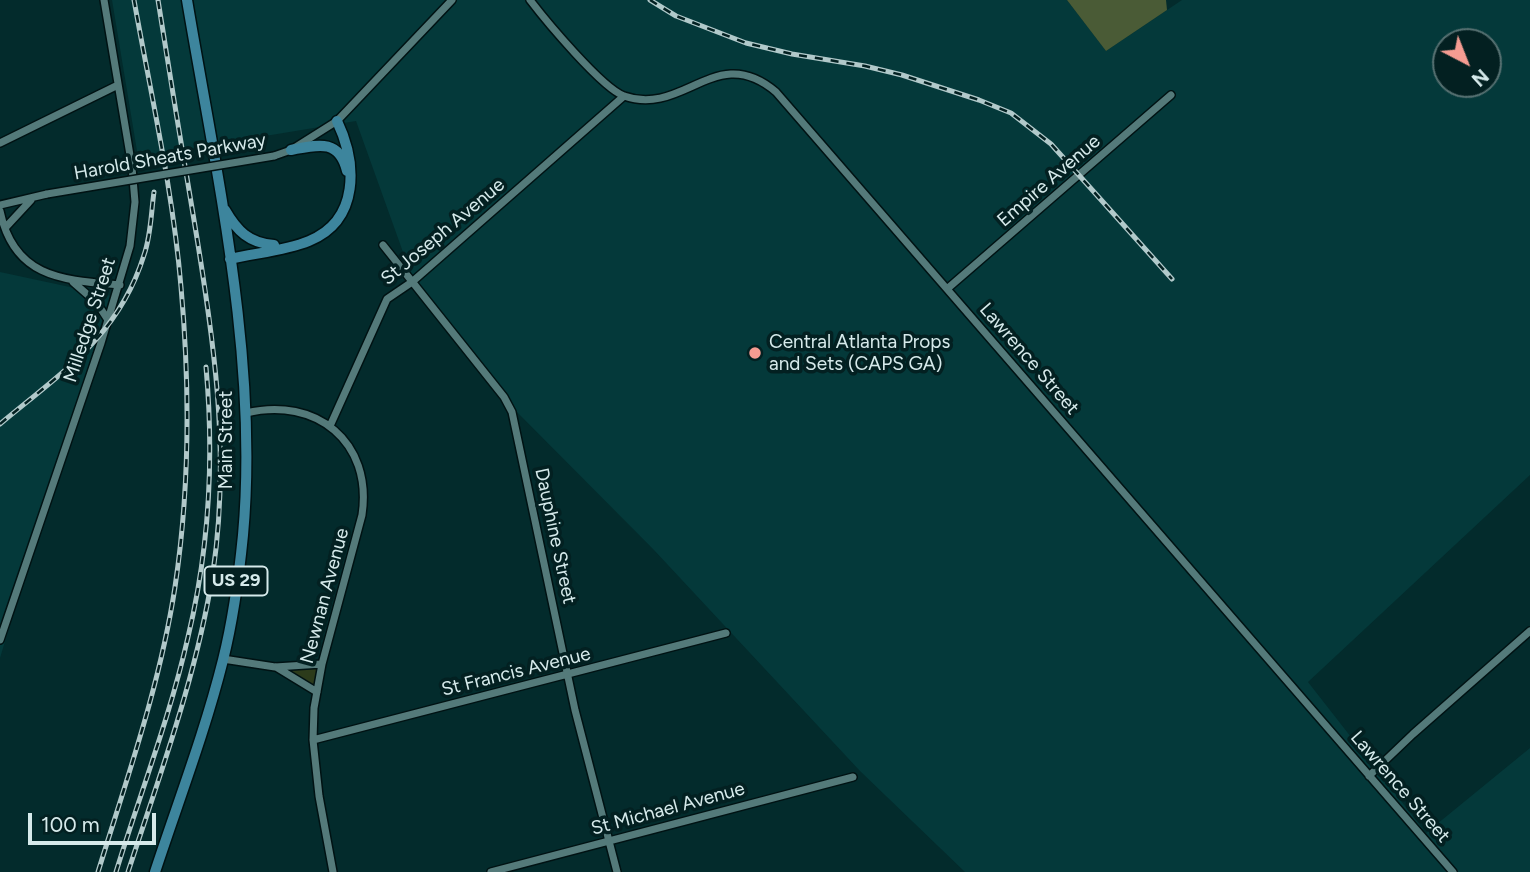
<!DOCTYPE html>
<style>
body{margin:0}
#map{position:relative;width:1530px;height:872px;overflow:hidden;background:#032b2c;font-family:Figtree,sans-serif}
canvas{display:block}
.north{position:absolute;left:1432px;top:28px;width:70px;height:70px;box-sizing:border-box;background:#032021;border:2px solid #577172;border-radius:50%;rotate:138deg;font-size:19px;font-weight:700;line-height:28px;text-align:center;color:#d6eaeb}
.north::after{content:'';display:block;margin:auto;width:24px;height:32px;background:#f59c92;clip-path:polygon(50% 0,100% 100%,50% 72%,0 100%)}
.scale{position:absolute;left:28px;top:813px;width:128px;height:32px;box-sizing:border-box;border:4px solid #d6eaeb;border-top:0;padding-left:9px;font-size:21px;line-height:24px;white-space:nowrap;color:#d6eaeb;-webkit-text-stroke:5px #032021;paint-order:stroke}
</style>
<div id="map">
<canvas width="1530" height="872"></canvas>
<div class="north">N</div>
<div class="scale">100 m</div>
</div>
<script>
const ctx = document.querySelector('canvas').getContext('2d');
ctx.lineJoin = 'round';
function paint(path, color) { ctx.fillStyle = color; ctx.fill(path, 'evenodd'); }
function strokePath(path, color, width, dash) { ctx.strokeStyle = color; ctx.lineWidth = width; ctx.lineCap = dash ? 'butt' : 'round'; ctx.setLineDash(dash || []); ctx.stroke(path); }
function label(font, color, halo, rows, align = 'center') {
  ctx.font = font + ' Figtree,sans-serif'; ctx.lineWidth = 7; ctx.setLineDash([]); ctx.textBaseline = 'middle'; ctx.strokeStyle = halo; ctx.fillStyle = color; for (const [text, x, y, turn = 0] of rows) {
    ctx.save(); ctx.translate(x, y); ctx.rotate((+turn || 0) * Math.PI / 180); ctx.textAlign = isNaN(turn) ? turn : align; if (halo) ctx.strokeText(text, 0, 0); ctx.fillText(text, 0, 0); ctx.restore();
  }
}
paint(new Path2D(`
 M 112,0 L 1067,0 L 1106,51 L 1182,0 L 1530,0 L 1530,475 L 1308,682 L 1426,833 L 1530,748 L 1530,872 L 965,872 L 860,771 L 654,550 L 506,401 L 413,280 L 356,121 L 138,157 ZM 1446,42 L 1488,42 L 1488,84 L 1446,84 Z
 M 0,272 L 121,298 L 102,321 L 0,658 Z`), '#04393a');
paint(new Path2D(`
 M 321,667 L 317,689 L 280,669 Z`), '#2c3b1b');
paint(new Path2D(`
 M 1067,0 L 1166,0 L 1167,10 L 1106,51 Z`), '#4a5b36');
const street = new Path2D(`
 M 530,0 C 546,21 602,88 624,96 C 684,117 716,41 776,92 L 1453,872
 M 0,143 L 118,85
 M 274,156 L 291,150 L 337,121 L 452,0
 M 0,205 L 47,194
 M 0,211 C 14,278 62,280 120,285
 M 5,228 L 31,200
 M 383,245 L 504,397 L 512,412 L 575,710 L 617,872
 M 73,282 L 97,303 L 108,320
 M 947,289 L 1171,95
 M 246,413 C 316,396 373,442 362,515 L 322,664 L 314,708 L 313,740 L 319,796 L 333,872
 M 330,426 L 387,299 L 412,282 L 624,96
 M 0,640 L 101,343 L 130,246 L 135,202 L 132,167 L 104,0
 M 223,659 L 275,667 L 322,664
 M 276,667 L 317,692
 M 313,740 L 726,633
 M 1369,776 L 1413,734 L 1530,631
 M 491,872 L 853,777`);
const primary = new Path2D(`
 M 291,150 C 317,145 339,138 347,171
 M 225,210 C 237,231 249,243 274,245
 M 230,259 C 255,253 285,251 309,241 C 360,220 357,163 337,121
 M 155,872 C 178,802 205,732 223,660 C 233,620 239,576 243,535 C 259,360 216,173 187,0`);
strokePath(street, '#001213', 10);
strokePath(primary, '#001213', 13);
strokePath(street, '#547a7a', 7);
strokePath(primary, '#3d859d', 10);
const rail = new Path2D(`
 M 650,0 L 676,16 L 746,43 L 792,54 L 865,66 L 902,75 L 979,100 L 1011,113 L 1051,144 L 1172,279
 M 0,424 C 61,373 119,336 144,255 C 151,235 151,213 154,192
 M 98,872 C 127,778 160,685 175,587 C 190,487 190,387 181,287 C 173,191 151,95 134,0
 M 116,872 C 140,794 170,717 188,637 C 209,550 214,456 206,367
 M 128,872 C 160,774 197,675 213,572 C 231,451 213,333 193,214 C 181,143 169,71 158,0`);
strokePath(rail, '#b1c9ca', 5);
strokePath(rail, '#032021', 2.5, [8]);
const streetBridge = new Path2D(`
 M 47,194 L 274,156`);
strokePath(streetBridge, '#001213', 10, []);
strokePath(streetBridge, '#547a7a', 7);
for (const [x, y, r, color] of [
 [755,353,7,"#f59c92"]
]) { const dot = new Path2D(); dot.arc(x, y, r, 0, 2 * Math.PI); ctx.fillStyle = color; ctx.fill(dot); strokePath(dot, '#032021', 2.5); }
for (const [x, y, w] of [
 [236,581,63]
]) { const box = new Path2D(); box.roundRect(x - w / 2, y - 14.5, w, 29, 5); ctx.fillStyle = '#032021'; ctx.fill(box); strokePath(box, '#d6eaeb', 2); }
label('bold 18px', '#d6eaeb', null, [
 ["US 29",236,581]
]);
label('19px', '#d6eaeb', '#032021', [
 ["Harold Sheats Parkway",170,157,-10],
 ["Empire Avenue",1049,181,-41],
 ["St Joseph Avenue",443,232,-40],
 ["Milledge Street",90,320,-72],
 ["Lawrence Street",1029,359,49],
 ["Main Street",226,440,-90],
 ["Dauphine Street",555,536,78],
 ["Newnan Avenue",325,596,-75],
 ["St Francis Avenue",516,672,-14],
 ["Lawrence Street",1400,787,49],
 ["St Michael Avenue",668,809,-15]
]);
label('19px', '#d6eaeb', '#032021', [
 ["Central Atlanta Props",769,342],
 ["and Sets (CAPS GA)",769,364]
], 'left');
</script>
